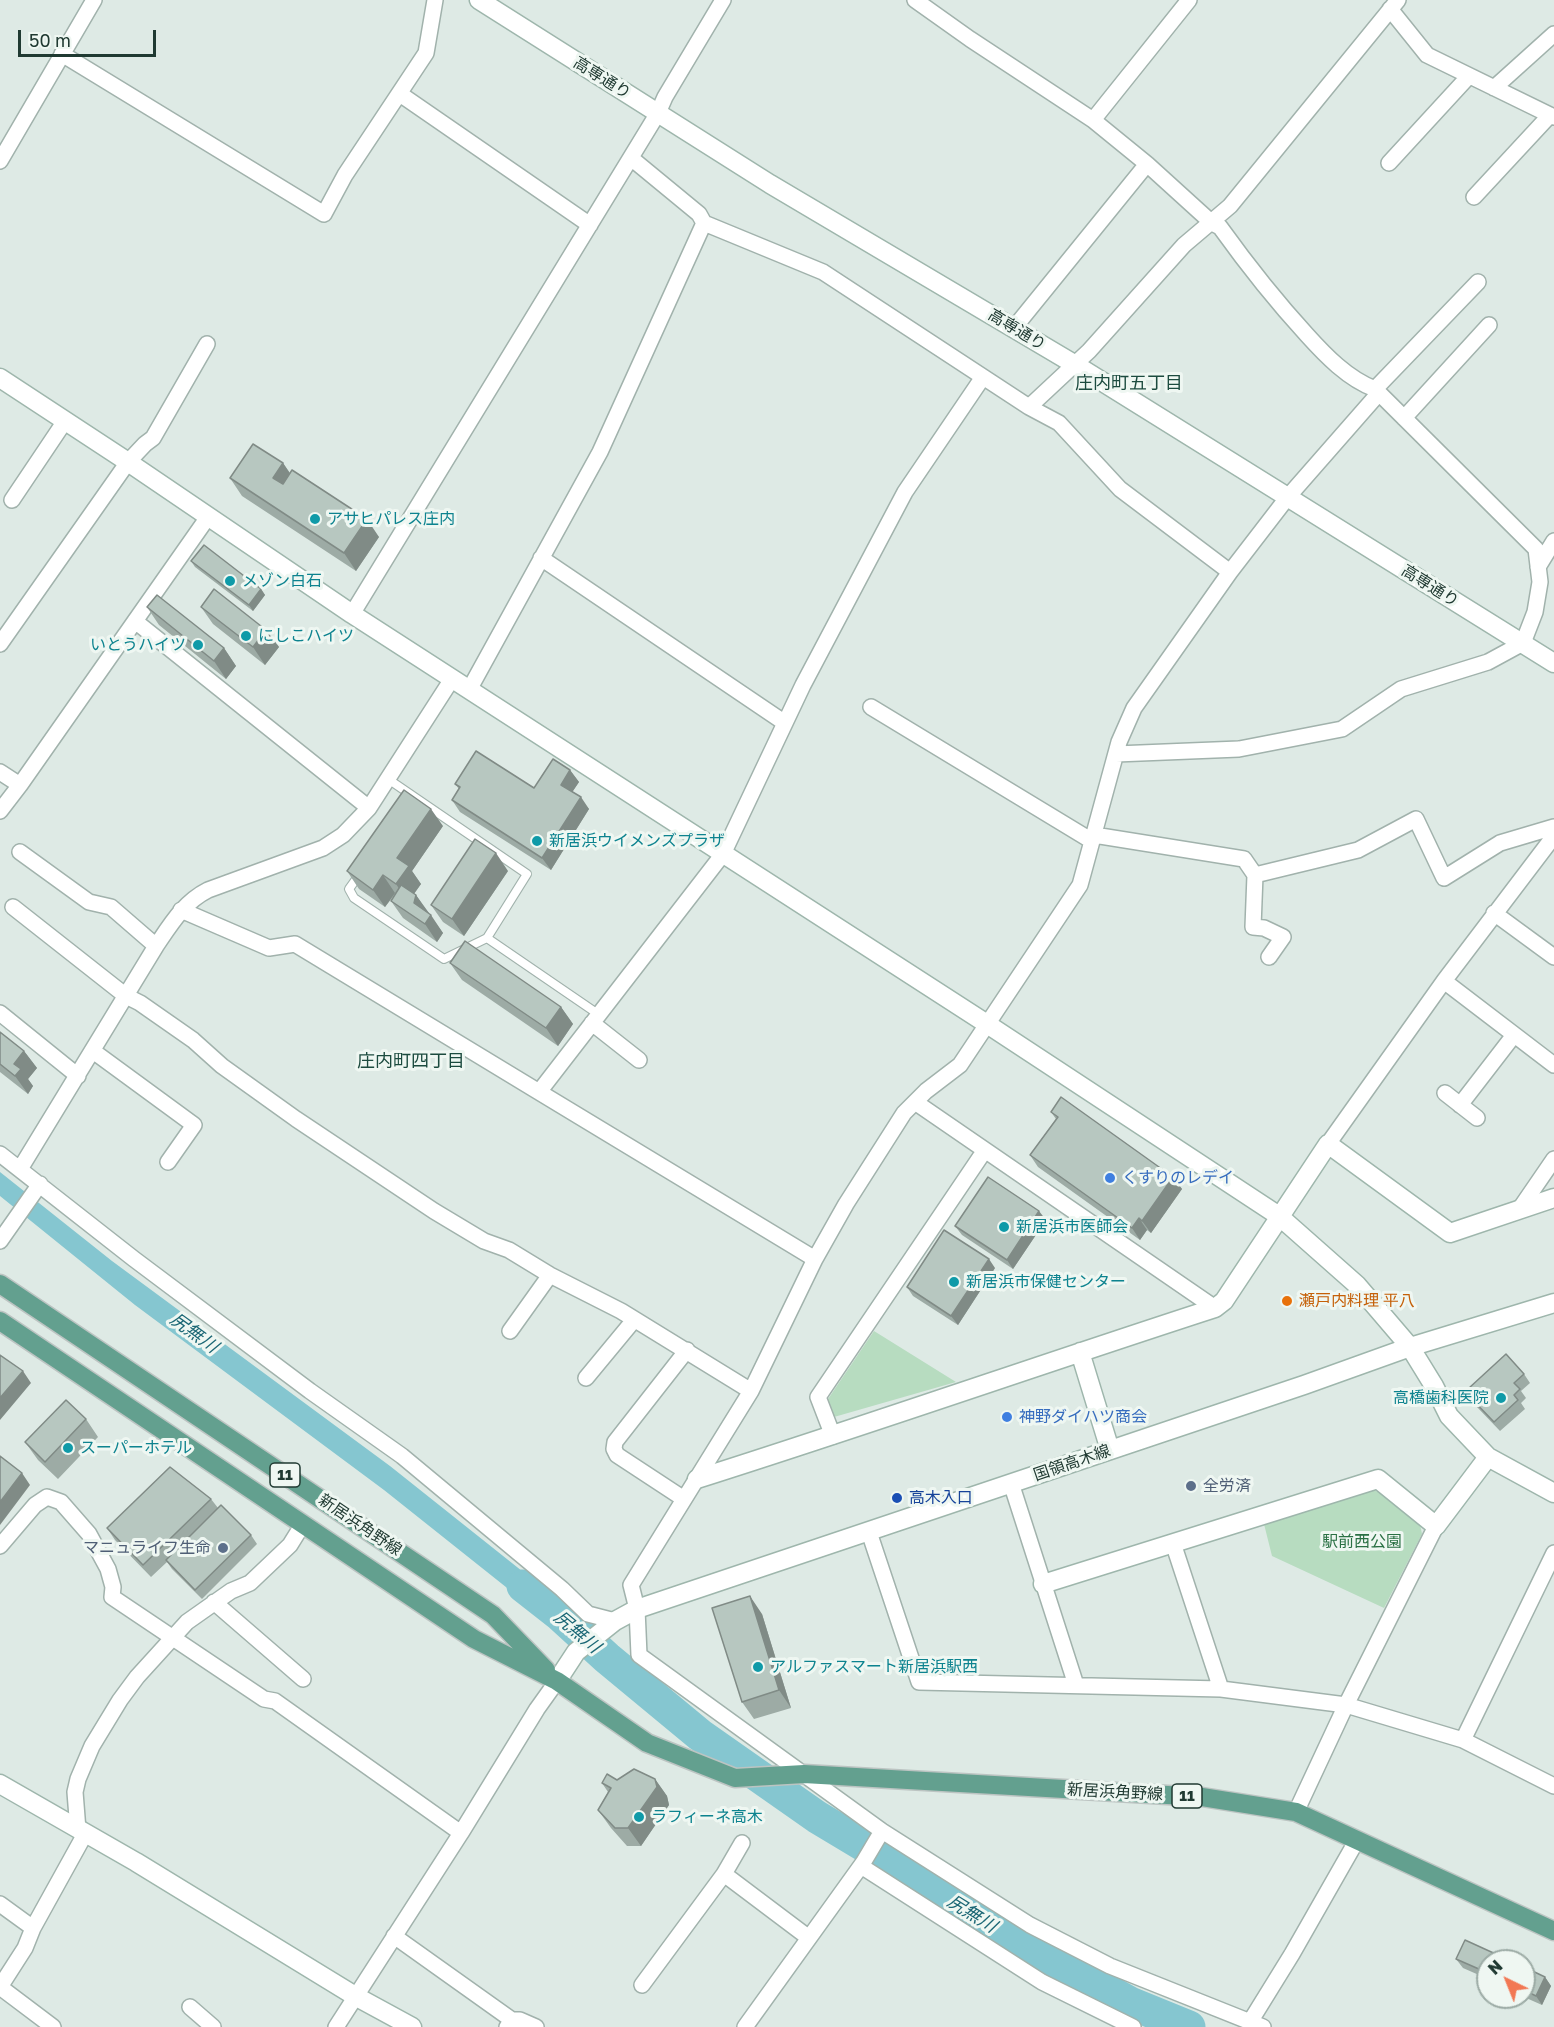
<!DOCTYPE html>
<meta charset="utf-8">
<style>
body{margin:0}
#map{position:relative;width:1554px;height:2027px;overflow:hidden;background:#deeae5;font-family:"Golos Text",sans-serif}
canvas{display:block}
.north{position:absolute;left:1476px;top:1949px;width:60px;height:60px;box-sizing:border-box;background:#eff7f2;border:2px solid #9caba5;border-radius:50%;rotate:317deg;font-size:16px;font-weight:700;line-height:24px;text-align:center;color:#203a32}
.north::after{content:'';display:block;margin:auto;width:21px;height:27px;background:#f27854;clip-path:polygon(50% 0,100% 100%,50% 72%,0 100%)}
.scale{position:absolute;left:18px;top:30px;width:138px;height:27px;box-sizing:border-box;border:3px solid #203a32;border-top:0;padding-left:8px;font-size:18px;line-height:21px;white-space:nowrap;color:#203a32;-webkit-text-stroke:4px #eff7f2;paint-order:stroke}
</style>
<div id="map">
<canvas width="1554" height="2027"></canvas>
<div class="north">N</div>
<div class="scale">50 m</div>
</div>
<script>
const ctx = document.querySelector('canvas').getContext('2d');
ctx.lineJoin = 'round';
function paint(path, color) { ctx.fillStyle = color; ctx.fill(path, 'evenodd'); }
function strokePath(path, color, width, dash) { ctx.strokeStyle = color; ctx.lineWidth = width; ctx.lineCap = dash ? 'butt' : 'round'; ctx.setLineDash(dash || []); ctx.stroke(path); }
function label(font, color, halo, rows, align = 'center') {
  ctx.font = font + ' "Golos Text","Noto Sans JP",sans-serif'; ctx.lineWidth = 6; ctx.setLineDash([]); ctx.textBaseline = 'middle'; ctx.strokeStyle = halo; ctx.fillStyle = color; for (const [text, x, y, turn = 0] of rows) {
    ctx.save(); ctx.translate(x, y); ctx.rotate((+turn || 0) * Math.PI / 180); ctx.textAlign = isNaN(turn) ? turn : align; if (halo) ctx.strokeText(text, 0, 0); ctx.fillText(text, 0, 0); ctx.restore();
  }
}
paint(new Path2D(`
 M 874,1331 L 956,1382 L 834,1417 L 826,1402 Z
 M 1369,1488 L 1378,1492 L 1420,1524 L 1422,1534 L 1384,1608 L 1272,1556 L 1264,1524 Z`), '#b7dcc0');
paint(new Path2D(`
 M 0,1172 L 112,1261 L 390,1466 L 527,1575 L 567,1612 L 546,1616 L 526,1603 L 384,1490 L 135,1305 L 0,1196 Z`), '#85c6d0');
strokePath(new Path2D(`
 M 523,1586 L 560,1615 L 607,1658 L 700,1735 L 817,1817 L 892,1862 L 1014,1939 L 1130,2003 L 1189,2027`), '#85c6d0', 33);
const lane = new Path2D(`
 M 388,779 L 527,874 L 487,938 L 598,1014
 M 359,875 L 349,889 L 354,898 L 444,959 L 487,938`);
const street = new Path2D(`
 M 915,0 L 970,39 L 1093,120 L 1147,164 L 1212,223 L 1220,227 C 1248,266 1274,299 1307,335 C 1325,355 1348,379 1375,389 L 1536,549 L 1540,582 L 1535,612 L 1523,643 L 1488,662 L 1401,689 L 1342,729 L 1239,749 L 1116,754
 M 1390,9 L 1427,55 L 1554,117
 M 62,54 L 324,214 L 345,175 L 426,53 L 435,0
 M 1494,88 L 1554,34
 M 400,94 L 590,225
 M 1093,120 L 1189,0
 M 631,158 L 699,214 L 704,223 L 823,272 L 1029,407 L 1089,351 L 1184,245 L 1230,206 L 1398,0
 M 0,161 L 94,0
 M 1389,163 L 1469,76
 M 1474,197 L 1550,115
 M 1014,328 L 1147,164
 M 1375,389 L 1478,282
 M 1029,407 L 1059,423 L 1120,489 L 1230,572
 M 1404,418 L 1489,325
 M 12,500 L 65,421
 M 541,558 L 785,723
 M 1538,567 L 1554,541
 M 352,614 L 658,113 L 665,97 L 723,0
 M 135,621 L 369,808
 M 0,644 L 128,462 L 145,444 L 153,438 L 207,344
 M 469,690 L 600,452 L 704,223
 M 871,707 L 1092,841
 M 0,772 L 20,785 L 208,517
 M 0,811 L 20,785
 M 1094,835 L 1244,859 L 1255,875 L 1253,927 L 1264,928 L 1283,937 L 1269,957
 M 20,852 L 89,902 L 111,907 L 156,946
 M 1255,875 L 1358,850 L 1416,819 L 1444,878 L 1500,843 L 1554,827
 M 13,907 L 126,996 L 140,1003 L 193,1040 L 222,1066 L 296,1119 L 434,1211 L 484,1241 L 509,1250 L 550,1275 L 621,1311 L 751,1391
 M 181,910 L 269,948 L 295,944 L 539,1092 L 723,854 L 803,685 L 905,492 L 983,377
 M 1494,913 L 1554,957
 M 1444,981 L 1554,1065
 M 0,1013 L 78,1076
 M 592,1023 L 639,1060
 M 93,1051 L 194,1125 L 168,1162
 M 539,1092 L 815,1259
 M 1445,1093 L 1477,1118
 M 915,1102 L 1215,1308
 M 1460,1105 L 1514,1035
 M 1328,1144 L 1444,981 L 1554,836
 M 0,1154 L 134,1259 L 310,1391 L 402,1456 L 562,1589 L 588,1614 L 615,1621
 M 20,1169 L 156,946 C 171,924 184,902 208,890 L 323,848 L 343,835 L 369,808 L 452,679
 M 1519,1210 L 1554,1159
 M 0,1241 L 40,1184
 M 510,1331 L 550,1275
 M 586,1378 L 634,1320
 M 833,1436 L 818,1397 L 985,1150
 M 1011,1483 L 1076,1685
 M 684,1499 L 617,1455 L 614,1449 L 615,1442 L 687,1350
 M 869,1532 L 919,1682 L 1221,1689 L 1346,1705 L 1463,1740
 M 1173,1543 L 1221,1689
 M 0,1546 L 35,1505 L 47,1497 L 61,1502 L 89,1534 L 108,1569 L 113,1587 L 112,1597 L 264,1699 L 275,1701 L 461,1833
 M 1554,1553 L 1463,1740 L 1554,1786
 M 214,1602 L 303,1679
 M 1296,1812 L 1346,1705 L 1436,1526
 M 78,1830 L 75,1792 L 78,1779 L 92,1746 L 120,1700 L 137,1677 L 187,1622 L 231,1591 L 250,1583 L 290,1545 L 303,1524
 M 861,1866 L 1042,1982 L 1133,2027
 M 724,1874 L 809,1938
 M 0,1904 L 33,1928
 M 394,1936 L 512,2020 L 507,2027
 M 642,1985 L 724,1874 L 742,1843
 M 0,1987 L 25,1948 L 33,1928 L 85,1834
 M 0,1987 L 53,2027
 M 190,2007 L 213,2027
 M 512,2020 L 520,2020 L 536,2027
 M 1250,2022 L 1292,1954 L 1357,1840
 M 336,2027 L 461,1833 L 537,1709 L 557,1681
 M 745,2027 L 863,1863 L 882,1831
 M 1263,2027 L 1110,1966 L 1030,1925 L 882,1831 L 639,1655 L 637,1609 L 631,1585 L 751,1391 L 815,1259 L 846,1204 L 904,1113 L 926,1091 L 960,1065 L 1080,885 L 1119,742 L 1134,708 L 1230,572 L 1287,498 L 1379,393`);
const secondary = new Path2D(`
 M 479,0 L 770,184 L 1074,364 L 1554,663
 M 0,378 L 128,462 L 352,614 L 987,1024 L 1279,1216 L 1357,1285 L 1410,1347 L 1434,1386 L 1449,1416 L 1488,1457 L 1554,1493
 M 1080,1352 L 1110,1450
 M 697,1479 C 871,1424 1042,1364 1215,1308 L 1224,1301 L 1328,1144 L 1450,1233 L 1554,1198
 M 1043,1584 L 1378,1479 L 1436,1526 L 1488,1457
 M 557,1681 L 576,1652 L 615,1621 L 637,1609 L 1304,1385 L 1410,1347 L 1554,1303
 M 0,1784 L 136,1862 L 355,1996 L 412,2027`);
const primary = new Path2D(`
 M 0,1284 L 493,1615 L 546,1670
 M 0,1321 L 474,1639 L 557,1681 L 647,1743 L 735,1778 L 804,1774 L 1202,1797 L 1296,1812 L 1554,1931`);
strokePath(lane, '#a1b2ac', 10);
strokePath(street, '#a1b2ac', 18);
strokePath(secondary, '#9eb6ac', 21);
strokePath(primary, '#bcc4c2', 21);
strokePath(lane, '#fff', 8);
strokePath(street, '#fff', 15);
strokePath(secondary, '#fff', 18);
strokePath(primary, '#63a08f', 18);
paint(new Path2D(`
 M 283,463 L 290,473 L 379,537 L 356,571 L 242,496 L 230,478 Z
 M 191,561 L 261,589 L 265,595 L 253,611 L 195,567 Z
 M 147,607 L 224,648 L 236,666 L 226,679 L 159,625 Z
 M 201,607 L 266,630 L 279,647 L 265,665 L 213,624 Z
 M 570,770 L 579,782 L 572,792 L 589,809 L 551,870 L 460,812 L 452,800 L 459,789 L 455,784 L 534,788 Z
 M 443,826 L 412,871 L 421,884 L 414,894 L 416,895 L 428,913 L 443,933 L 437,942 L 403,918 L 391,901 L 396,893 L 385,907 L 359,889 L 347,871 Z
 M 508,871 L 464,936 L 443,922 L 431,905 Z
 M 450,963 L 561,1007 L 573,1024 L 558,1046 L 462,980 Z
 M 0,1032 L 24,1051 L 37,1068 L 28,1079 L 33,1086 L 28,1094 L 0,1072 Z
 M 1051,1112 L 1173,1177 L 1182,1189 L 1151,1233 L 1147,1230 L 1140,1240 L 1038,1167 L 1030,1155 L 1056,1119 Z
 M 1046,1220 L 1013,1269 L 962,1235 L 955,1226 Z
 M 995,1268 L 958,1325 L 913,1296 L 907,1287 Z
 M 1524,1374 L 1530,1383 L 1521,1391 L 1526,1398 L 1521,1403 L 1525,1409 L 1500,1431 L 1476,1406 L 1470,1397 L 1473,1394 L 1469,1388 Z
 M 86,1419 L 98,1437 L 58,1479 L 38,1460 L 25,1442 Z
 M 211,1499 L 218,1508 L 251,1535 L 257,1544 L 202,1599 L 172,1569 L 167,1562 L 151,1577 L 115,1540 L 107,1528 Z
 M 762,1614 L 791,1708 L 754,1719 L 742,1702 Z
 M 655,1779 L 667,1796 L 669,1805 L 641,1846 L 627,1846 L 611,1828 L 598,1810 L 608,1792 L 602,1783 L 617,1780 Z
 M 1456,1959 L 1488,1961 L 1488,1979 L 1463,1968 Z
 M 1524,1967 L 1545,1977 L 1551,1986 L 1542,2005 L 1524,1997 Z`), '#9daba5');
paint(new Path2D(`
 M 283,463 L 295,481 L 285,496 L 273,478 Z
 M 367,519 L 379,537 L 356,571 L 344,553 Z
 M 261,589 L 265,595 L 253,611 L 249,605 Z
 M 266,630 L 279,647 L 265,665 L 253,647 Z
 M 224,648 L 236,666 L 226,679 L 214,661 Z
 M 570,770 L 579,782 L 569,797 L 561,785 Z
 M 581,797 L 589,809 L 551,870 L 542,858 Z
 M 431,809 L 443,826 L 412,871 L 421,884 L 408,902 L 396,884 L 397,858 Z
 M 496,853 L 508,871 L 464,936 L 452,919 Z
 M 383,875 L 395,893 L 385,907 L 373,890 Z
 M 416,895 L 429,913 L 426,921 L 414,903 Z
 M 431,915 L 443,933 L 437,942 L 425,924 Z
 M 561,1007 L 573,1024 L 558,1046 L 546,1028 Z
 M 24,1051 L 37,1068 L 28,1079 L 33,1086 L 28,1094 L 15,1076 L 14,1064 Z
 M 1173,1177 L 1182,1189 L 1151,1233 L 1142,1221 Z
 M 1039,1211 L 1046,1220 L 1013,1269 L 1007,1260 Z
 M 1139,1218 L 1147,1230 L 1140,1240 L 1132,1228 Z
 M 989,1259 L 995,1268 L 958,1325 L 951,1316 Z
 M 23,1371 L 31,1383 L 0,1420 L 0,1398 Z
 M 22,1473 L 30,1485 L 0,1525 L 0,1502 Z
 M 750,1596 L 762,1614 L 791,1708 L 779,1690 Z
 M 655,1779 L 667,1796 L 669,1805 L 641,1846 L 628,1828 Z
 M 1545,1977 L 1551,1986 L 1542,2005 L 1536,1996 Z`), '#808b86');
const building = new Path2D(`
 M 253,444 L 283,463 L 273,478 L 283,484 L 292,470 L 367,519 L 344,553 L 230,478 Z
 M 204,545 L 261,589 L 249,605 L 191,561 Z
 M 214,589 L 266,630 L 253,647 L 201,607 Z
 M 157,595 L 224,648 L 214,661 L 147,607 Z
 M 476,751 L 534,788 L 553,759 L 570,770 L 561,785 L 581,797 L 542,858 L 452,800 L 460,787 L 455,784 Z
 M 404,790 L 431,809 L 397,858 L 409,866 L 396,884 L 383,875 L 373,890 L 347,871 Z
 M 475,839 L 496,853 L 452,919 L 431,905 Z
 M 401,885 L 416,895 L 414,903 L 431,915 L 425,924 L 391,901 Z
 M 465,941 L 561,1007 L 546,1028 L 450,963 Z
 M 0,1032 L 24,1051 L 14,1064 L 21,1069 L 15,1076 L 0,1064 Z
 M 1061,1097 L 1173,1177 L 1142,1221 L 1139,1218 L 1132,1228 L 1030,1155 L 1058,1117 L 1051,1112 Z
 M 988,1177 L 1039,1211 L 1007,1260 L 955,1226 Z
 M 944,1230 L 989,1259 L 951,1316 L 907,1287 Z
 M 1506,1354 L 1524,1374 L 1514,1383 L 1520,1389 L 1514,1395 L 1518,1400 L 1494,1422 L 1470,1397 L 1474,1393 L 1469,1388 Z
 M 0,1355 L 23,1371 L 0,1398 Z
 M 66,1400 L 86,1419 L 45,1462 L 25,1442 Z
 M 0,1456 L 22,1473 L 0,1502 Z
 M 170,1467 L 211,1499 L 143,1565 L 107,1528 Z
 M 221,1505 L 251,1535 L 195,1590 L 166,1560 Z
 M 750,1596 L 779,1690 L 742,1702 L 712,1608 Z
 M 634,1769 L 655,1779 L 657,1787 L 628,1828 L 615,1828 L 598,1810 L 611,1788 L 602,1783 L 607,1774 L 617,1780 Z
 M 1465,1940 L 1511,1961 L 1488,1961 L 1488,1973 L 1456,1959 Z
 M 1524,1967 L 1545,1977 L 1536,1996 L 1524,1990 Z`);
paint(building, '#b7c7c0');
strokePath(building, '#808b86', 1.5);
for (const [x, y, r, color] of [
 [315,519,6,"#0f9aa8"],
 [230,581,6,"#0f9aa8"],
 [246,636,6,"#0f9aa8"],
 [198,645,6,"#0f9aa8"],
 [537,841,6,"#0f9aa8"],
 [1110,1178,6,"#3f7fe0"],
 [1004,1227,6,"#0f9aa8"],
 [954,1282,6,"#0f9aa8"],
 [1287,1301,6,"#e8710a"],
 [1501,1398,6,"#0f9aa8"],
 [1007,1417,6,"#3f7fe0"],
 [68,1448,6,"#0f9aa8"],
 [1191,1486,6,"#5c6f8a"],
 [897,1498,6,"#1a4fb4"],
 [223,1548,6,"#5c6f8a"],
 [758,1667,6,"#0f9aa8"],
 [639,1817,6,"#0f9aa8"]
]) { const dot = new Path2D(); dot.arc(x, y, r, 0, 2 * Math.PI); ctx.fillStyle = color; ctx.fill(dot); strokePath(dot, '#eff7f2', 2); }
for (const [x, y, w] of [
 [285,1475,30],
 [1187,1796,30]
]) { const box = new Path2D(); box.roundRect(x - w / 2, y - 12, w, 24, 4.5); ctx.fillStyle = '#eff7f2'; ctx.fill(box); strokePath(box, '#203a32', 1.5); }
label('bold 15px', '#203a32', null, [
 ["11",285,1475],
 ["11",1187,1796]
]);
label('16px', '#203a32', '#eff7f2', [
 ["高専通り",602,78,32],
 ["高専通り",1017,330,31],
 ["高専通り",1430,586,32],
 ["国領高木線",1072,1463,-19],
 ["新居浜角野線",360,1525,34],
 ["新居浜角野線",1115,1792,3]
]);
label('16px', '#0d838f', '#eff7f2', [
 ["アサヒパレス庄内",327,519],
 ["メゾン白石",242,581],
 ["にしこハイツ",258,636],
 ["いとうハイツ",186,645,"right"],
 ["新居浜ウイメンズプラザ",549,841],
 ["新居浜市医師会",1016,1227],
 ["新居浜市保健センター",966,1282],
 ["高橋歯科医院",1489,1398,"right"],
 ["スーパーホテル",80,1448],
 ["アルファスマート新居浜駅西",770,1667],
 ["ラフィーネ高木",651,1817]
], 'left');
label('16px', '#366cbe', '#eff7f2', [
 ["くすりのレデイ",1122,1178],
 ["神野ダイハツ商会",1019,1417]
], 'left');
label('16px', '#c56008', '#eff7f2', [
 ["瀬戸内料理 平八",1299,1301]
], 'left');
label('16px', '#4e5e75', '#eff7f2', [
 ["全労済",1203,1486],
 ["マニュライフ生命",211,1548,"right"]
], 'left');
label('16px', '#164399', '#eff7f2', [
 ["高木入口",909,1498]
], 'left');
label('16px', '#2a7044', '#eff7f2', [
 ["駅前西公園",1362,1542]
]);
label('18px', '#1c4b3f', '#eff7f2', [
 ["庄内町五丁目",1129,383],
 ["庄内町四丁目",411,1061]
]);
label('italic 18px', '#1b6775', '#eff7f2', [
 ["尻無川",194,1333,36],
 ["尻無川",577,1632,40],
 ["尻無川",972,1914,32]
]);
</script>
